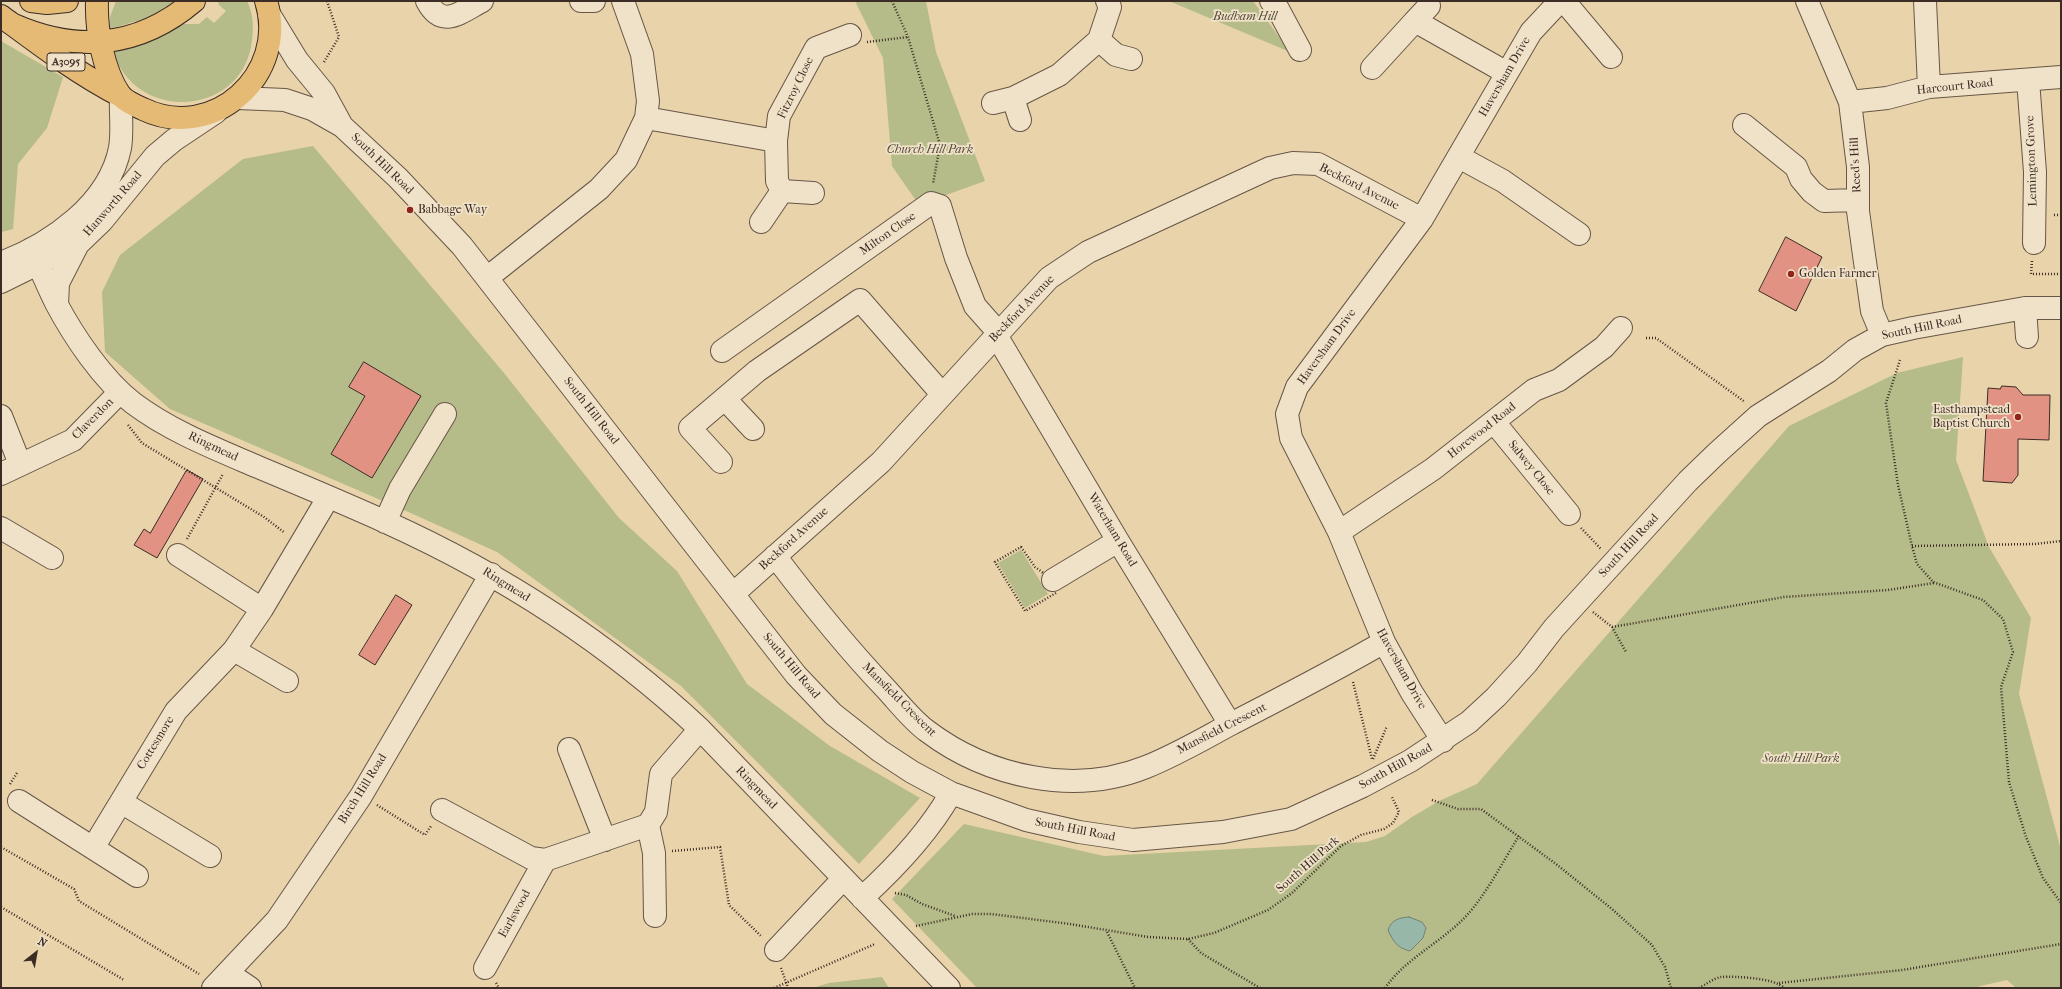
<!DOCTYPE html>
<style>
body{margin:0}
#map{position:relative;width:2062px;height:989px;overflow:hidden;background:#e8d3aa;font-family:"IM FELL French Canon",serif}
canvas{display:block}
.frame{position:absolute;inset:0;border:2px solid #3c2c26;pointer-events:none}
.north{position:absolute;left:16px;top:933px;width:40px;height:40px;-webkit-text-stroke:3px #f0e2c8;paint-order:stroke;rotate:31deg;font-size:11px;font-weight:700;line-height:16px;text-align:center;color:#3c2c26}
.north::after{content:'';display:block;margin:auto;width:14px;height:18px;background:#3c2c26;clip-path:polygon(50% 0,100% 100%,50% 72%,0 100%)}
</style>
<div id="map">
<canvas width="2062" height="989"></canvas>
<div class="frame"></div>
<div class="north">N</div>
</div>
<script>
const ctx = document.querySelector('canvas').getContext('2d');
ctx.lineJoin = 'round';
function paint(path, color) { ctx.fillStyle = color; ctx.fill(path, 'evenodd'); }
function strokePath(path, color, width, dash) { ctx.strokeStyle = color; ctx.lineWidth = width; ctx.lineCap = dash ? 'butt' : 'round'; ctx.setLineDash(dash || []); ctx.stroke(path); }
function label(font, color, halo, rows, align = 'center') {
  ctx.font = font + ' "IM FELL French Canon",serif'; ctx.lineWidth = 3.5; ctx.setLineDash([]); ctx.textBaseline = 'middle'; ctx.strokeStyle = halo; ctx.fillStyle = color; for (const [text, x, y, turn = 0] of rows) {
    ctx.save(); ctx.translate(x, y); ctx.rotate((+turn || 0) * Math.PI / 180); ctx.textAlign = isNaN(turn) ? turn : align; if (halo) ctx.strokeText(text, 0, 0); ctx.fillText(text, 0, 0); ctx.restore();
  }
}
paint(new Path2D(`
 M 116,1 L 176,1 L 150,17 L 110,29 L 110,17 Z
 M 218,1 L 247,1 C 253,13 254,26 252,40 C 244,117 135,124 113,51 L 158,37 L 182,24 L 199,24 L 207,17 L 214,23 L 226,11 L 219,5 Z
 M 855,1 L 926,1 L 936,52 L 985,181 L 946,195 L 931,197 L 917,202 L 892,166 L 883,58 Z
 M 1169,1 L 1253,1 L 1290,52 Z
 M 1,41 L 63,77 L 47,128 L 18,164 L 13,229 L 1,232 Z
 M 313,146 L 504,373 L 619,518 L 677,571 L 747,684 L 830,746 L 920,798 L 859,864 L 681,686 L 497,552 L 413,514 L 170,409 L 105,352 L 102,292 L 120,255 L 243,159 Z
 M 1963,357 L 1956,460 L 1989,547 L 2031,618 L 2019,694 L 2061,850 L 2061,988 L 2016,988 L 2007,980 L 1972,988 L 977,988 L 892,899 L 964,824 L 1104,856 L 1366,842 L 1385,836 L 1412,817 L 1439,801 L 1477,784 L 1789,426 L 1897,373 Z
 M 1021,550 L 1048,594 L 1025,608 L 998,563 Z
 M 882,977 L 889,988 L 813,988 L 829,983 Z`), '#b5bc89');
const water = new Path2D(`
 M 1409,917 L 1422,922 L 1426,928 L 1423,938 L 1410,951 C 1397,948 1393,941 1388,930 C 1392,919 1399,918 1409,917 Z`);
paint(water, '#97b8a8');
strokePath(water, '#738074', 1);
const building = new Path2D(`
 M 1786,237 L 1822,257 L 1796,311 L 1759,291 Z
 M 364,362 L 421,396 L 372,478 L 331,454 L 365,396 L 349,387 Z
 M 2002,386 L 2016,387 L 2023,395 L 2050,395 L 2049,440 L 2018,439 L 2018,475 L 2012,483 L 1983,481 L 1988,388 L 2000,389 Z
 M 187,470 L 203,479 L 157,558 L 134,545 L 144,529 L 150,533 Z
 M 396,595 L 412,605 L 375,665 L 359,655 Z`);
paint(building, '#e29282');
strokePath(building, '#3c2c26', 1);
const minor = new Path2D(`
 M 427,1 C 442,30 461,12 482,1
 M 581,1 L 594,1
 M 1271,1 L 1278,9 L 1300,50
 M 1564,1 L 1611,57
 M 1807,1 L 1850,102 L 1858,167 L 1858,211 L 1863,248 L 1872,311 L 1882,335
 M 1925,1 L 1929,87
 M 269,14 L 297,60 L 324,93 L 342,126 L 398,178 L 462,246 L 796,675 L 833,714 L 880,751 L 912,772 L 951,793 L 1026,820 L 1079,832 L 1133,840 L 1223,832 L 1291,819 L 1363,786 L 1410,761 L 1469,722 L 1496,697 L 1527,663 L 1554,628 L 1688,481 L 1717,453 L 1758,416 L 1829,371 L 1855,350 L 1882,335 L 1913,328 L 2025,308 L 2061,308
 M 1415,21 L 1429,6
 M 1099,40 L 1116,55 L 1131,59
 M 1372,68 L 1415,21 L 1507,73
 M 2028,80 L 2035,172 L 2034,243
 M 238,98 L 285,100 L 312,109 L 342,126
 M 1850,102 L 1887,98 L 1929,87 L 2061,77
 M 993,103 L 1013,98
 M 646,118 L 776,141
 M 1020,120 L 1013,98 L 1059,75 L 1099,40 L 1110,7 L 1107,1
 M 1744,125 L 1796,167 L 1801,179 L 1812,192 L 1824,201 L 1858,200
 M 1459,157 L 1503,181 L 1579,234
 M 782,191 L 777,181 L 776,141 L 779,116 L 816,48 L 850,35
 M 782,191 L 813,193
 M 761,222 L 782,191
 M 31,249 C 40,267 47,285 56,303 C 74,337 103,380 133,403 C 170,431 216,449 258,467 C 301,485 344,503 386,522 C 501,574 608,643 700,729 L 949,988
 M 1,263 C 51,244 109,204 120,148 C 123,130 120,113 121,96
 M 487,278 L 599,189 L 626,160 L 646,118 L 648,101 L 642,54 L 623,1
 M 1,282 L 78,244 L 102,221 L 155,156 L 174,140 L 216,112
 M 57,305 L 58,283 L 78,244
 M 2025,308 L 2027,337
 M 996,335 L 1118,541 L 1230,724
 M 722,351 L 931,203 L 940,206 L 956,258 L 975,306 L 998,332
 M 725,399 L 753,429
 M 1,416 L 20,464
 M 1494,422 L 1569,514
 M 721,462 L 690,428 L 757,371 L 860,300 L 942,394
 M 1,474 L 73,440 L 120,392
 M 385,522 L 400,489 L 445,414
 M 1,528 L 52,558
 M 1339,532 L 1433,469 L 1534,390 L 1559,380 L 1604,347 L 1621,328
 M 178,555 L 262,609
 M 775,556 C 810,602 846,647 886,689 C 899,703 912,720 927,731 C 988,777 1074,796 1146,767 C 1176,755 1203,739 1231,724 C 1283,697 1334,671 1384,642
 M 1053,580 L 1118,541
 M 733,594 L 881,462 L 1049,278 L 1088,252 L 1270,168 L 1293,163 L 1318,164 L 1422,219
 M 234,650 L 287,681
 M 1443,741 L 1412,693 L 1384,642 L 1339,532 L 1291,438 L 1287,414 L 1297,387 L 1422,219 L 1531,32 L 1560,1
 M 569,749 L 605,840
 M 19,801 L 137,876
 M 121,802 L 210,856
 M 442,810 L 531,858 L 545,860 L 648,825 L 656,812 L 661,774 L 700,729
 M 648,825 L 654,853 L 655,916
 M 93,848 L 176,711 L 234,650 L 262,609 L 328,498
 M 862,898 C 895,868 929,832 951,793
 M 776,950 L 843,879
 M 485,968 L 545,860
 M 228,973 L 250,988
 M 213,988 L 277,920 L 361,796 L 491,574`);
const major = new Path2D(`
 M 31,1 L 47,3 L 67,1
 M 97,1 C 96,30 103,70 120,95 C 125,101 136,106 143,109 C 213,143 289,74 266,1
 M 1,16 C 39,44 78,74 121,96
 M 14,25 C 78,53 140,47 194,1`);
strokePath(minor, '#675647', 24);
strokePath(major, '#3c2c26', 24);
strokePath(new Path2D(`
 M 892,1 L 908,37 L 940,145 L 933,184
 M 867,42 L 908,37
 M 324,62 L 339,37 L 327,1
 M 2054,215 L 2061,215
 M 2032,261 L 2031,274 L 2061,274
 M 1646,338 L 1656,338 L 1745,402
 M 1900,360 L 1886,403 L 1898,485 L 1912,546 L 1917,564 L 1933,582 L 1983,600 L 2003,619 L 2013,652 L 2001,687 L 2009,782 L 2026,837 L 2043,878 L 2061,903
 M 128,425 L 142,443 L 264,517 L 285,533
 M 1581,528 L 1601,549
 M 187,539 L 223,474
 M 1912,546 L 2035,544 L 2061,541
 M 1021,547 L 1035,567 L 1053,580 L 1056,593 L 1025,611 L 995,562 Z
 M 1593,612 L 1612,627 L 1626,652
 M 1612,627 L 1784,597 L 1888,590 L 1934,583
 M 1353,682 L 1372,759
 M 1373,759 L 1387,726
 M 10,784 L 17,773
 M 1432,800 L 1458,809 L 1481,809 L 1556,864 L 1612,909 L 1652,945 L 1665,967 L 1671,988
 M 377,805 L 425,835 L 431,826
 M 1,847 L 74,889 L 79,901 L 199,974
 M 672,851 L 720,847 L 729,905 L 762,937
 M 895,893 L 906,895 L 922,904 L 955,916
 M 1,907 L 124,980
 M 916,926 L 972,914 L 991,914 L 1070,924 L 1148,937 L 1188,939 L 1214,933 L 1268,910 L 1292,893 L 1341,846 L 1361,835 L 1384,829 L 1393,823 L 1399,812 L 1392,797
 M 1107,932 L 1135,988
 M 1188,939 L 1201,953 L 1260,988
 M 781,968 L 788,988
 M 496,983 L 499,988
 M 1779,983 L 1902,970 L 2061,944
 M 774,988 L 875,944
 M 1385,988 C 1404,961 1434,946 1458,924 C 1483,902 1501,864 1519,836
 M 1699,988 C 1705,985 1714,978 1721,977 C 1735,976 1775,978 1784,988`), '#3c2c26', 2.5, [1, 2]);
strokePath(minor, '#f0e2c8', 22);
strokePath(major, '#e4ba75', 22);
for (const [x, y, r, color] of [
 [410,210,4,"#8f2418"],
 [1791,274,4,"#8f2418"],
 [2018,417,4,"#8f2418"]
]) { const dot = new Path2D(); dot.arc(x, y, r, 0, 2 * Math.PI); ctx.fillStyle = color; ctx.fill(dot); strokePath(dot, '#f0e2c8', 1.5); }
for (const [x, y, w] of [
 [66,62,38]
]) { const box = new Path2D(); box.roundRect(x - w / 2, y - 9, w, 18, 3); ctx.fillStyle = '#f0e2c8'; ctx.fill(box); strokePath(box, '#3c2c26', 1); }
label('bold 11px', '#3c2c26', null, [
 ["A3095",66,62]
]);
label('italic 12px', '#54493a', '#f0e2c8', [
 ["Budham Hill",1245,17],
 ["Church Hill Park",930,150],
 ["South Hill Park",1801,759]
]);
label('12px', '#3c2c26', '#f0e2c8', [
 ["Haversham Drive",1505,77,-60],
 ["Harcourt Road",1955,87,-6],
 ["Fitzroy Close",796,88,-64],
 ["Lemington Grove",2032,161,-92],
 ["South Hill Road",382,164,44],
 ["Reed's Hill",1856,165,-93],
 ["Beckford Avenue",1359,187,27],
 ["Hanworth Road",113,204,-49],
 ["Milton Close",888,234,-35],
 ["Beckford Avenue",1022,309,-46],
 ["South Hill Road",1922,328,-12],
 ["Haversham Drive",1327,347,-54],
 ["South Hill Road",591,411,52],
 ["Claverdon",93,419,-45],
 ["Horewood Road",1482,431,-38],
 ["Ringmead",213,447,25],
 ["Salwey Close",1531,468,51],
 ["Waterham Road",1112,530,59],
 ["Beckford Avenue",794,539,-42],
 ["South Hill Road",1629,546,-47],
 ["Ringmead",506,585,32],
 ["South Hill Road",791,666,50],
 ["Haversham Drive",1401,669,61],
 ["Mansfield Crescent",899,700,45],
 ["Mansfield Crescent",1222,729,-27],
 ["Cottesmore",156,743,-59],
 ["South Hill Road",1396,767,-29],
 ["Ringmead",756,788,46],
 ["Birch Hill Road",363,789,-58],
 ["South Hill Road",1075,830,11],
 ["South Hill Park",1308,865,-41],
 ["Earlswood",515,914,-61]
]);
label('12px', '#3c2c26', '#f0e2c8', [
 ["Babbage Way",418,210],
 ["Golden Farmer",1799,274],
 ["Easthampstead",2010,410,"right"],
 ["Baptist Church",2010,424,"right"]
], 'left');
</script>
